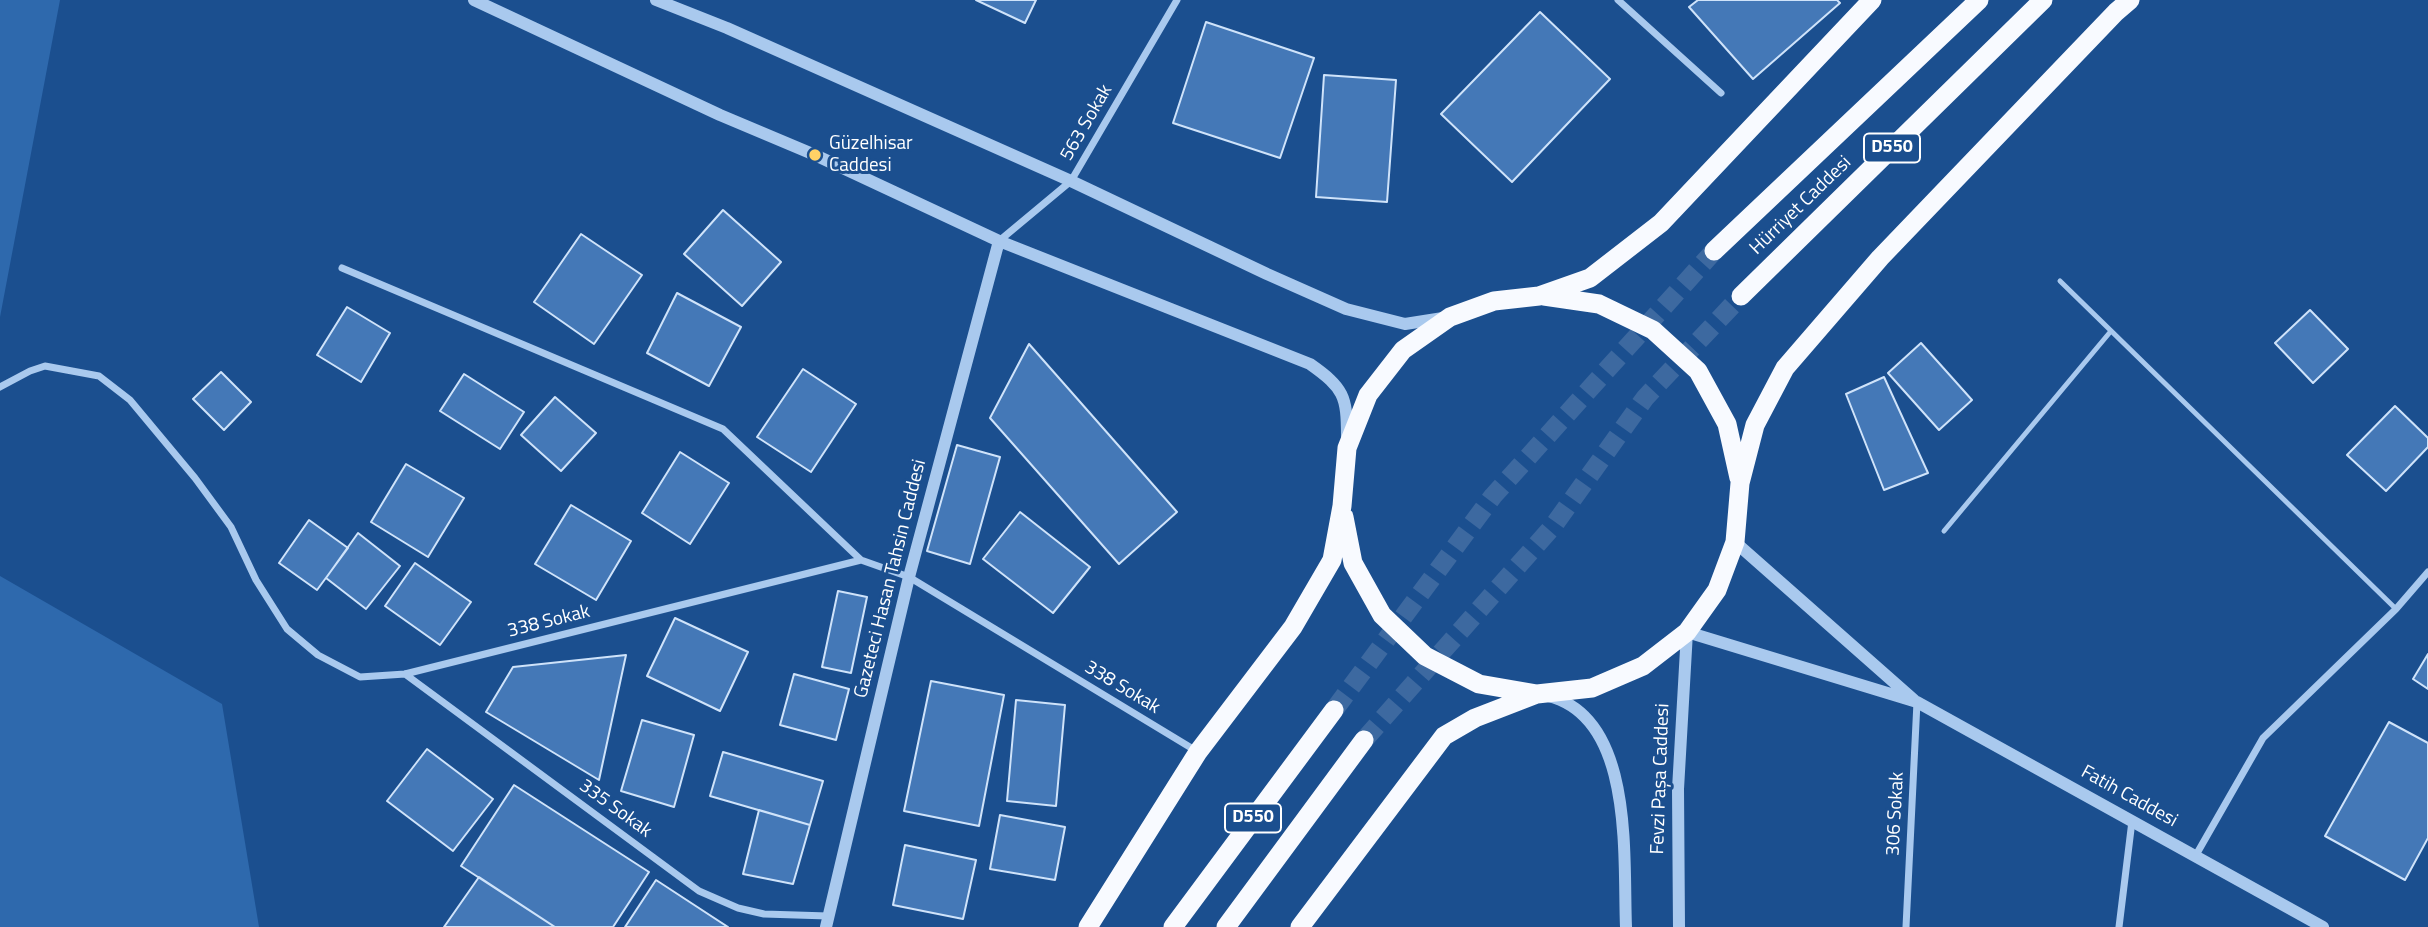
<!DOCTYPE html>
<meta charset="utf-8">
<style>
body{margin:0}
canvas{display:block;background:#1b4f8f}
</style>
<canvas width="2428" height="927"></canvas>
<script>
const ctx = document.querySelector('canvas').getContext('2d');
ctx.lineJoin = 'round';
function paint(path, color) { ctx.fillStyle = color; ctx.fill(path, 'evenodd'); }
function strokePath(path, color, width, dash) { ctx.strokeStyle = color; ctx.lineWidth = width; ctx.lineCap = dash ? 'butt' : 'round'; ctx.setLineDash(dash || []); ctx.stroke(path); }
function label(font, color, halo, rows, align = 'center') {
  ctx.font = font + ' "Titillium Web",sans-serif'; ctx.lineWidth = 6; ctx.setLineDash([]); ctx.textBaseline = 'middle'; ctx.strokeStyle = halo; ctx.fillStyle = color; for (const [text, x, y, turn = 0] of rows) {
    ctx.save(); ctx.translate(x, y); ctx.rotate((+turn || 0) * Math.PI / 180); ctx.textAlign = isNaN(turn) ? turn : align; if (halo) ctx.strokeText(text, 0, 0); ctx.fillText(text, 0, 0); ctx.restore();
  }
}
paint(new Path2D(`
 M 0,0 L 60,0 L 0,317 Z
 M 0,576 L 222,704 L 259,927 L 0,927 Z`), '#2e69ad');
const building = new Path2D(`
 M 976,0 L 1036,0 L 1025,23 Z
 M 1698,0 L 1837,0 L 1840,3 L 1753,79 L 1689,7 Z
 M 1540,12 L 1610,79 L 1512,182 L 1441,114 Z
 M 1206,22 L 1314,58 L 1280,158 L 1173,123 Z
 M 1324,75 L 1396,80 L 1387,202 L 1316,197 Z
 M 723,210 L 781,262 L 742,306 L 684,254 Z
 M 581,234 L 642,275 L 594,344 L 534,302 Z
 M 677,293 L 741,327 L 709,386 L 647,353 Z
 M 347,307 L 390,333 L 361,382 L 317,355 Z
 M 2310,310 L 2348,349 L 2313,383 L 2275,343 Z
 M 1921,343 L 1972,400 L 1939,430 L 1888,373 Z
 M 1029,344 L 1177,512 L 1119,564 L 990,418 Z
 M 803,369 L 856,404 L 811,472 L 757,437 Z
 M 221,372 L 251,402 L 224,430 L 193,399 Z
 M 464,374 L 524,412 L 500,449 L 440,411 Z
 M 1884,377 L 1928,473 L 1884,490 L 1846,394 Z
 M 555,397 L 596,433 L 561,471 L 521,435 Z
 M 2395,406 L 2428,438 L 2428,447 L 2386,491 L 2347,455 Z
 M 957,445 L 1000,457 L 970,564 L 927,551 Z
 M 680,452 L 729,483 L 690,544 L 642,513 Z
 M 406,464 L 464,498 L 428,557 L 371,522 Z
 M 571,505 L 631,541 L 596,600 L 535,564 Z
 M 1020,512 L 1090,567 L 1053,613 L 983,559 Z
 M 309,520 L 348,548 L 317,590 L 279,563 Z
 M 358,533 L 400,566 L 366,609 L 326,578 Z
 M 415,563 L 471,602 L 440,645 L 385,606 Z
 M 838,591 L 867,597 L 851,673 L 822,667 Z
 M 675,618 L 748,652 L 720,711 L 647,676 Z
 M 2428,654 L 2428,689 L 2413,679 Z
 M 626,655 L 599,780 L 486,712 L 513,667 Z
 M 794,674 L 849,689 L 836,740 L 780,725 Z
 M 931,681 L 1004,695 L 979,826 L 904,811 Z
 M 1016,700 L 1065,705 L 1056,806 L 1007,801 Z
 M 642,720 L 694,735 L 674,807 L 621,791 Z
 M 2389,722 L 2428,743 L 2428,838 L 2405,880 L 2325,836 Z
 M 427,749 L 493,799 L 453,851 L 387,801 Z
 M 723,752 L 823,781 L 810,825 L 710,796 Z
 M 514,785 L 649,872 L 613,927 L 555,927 L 461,866 Z
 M 759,810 L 810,825 L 793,884 L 743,874 Z
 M 1000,815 L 1065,827 L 1055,880 L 990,869 Z
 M 905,845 L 976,860 L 963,919 L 893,905 Z
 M 479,877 L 555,927 L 444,927 Z
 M 656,880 L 728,927 L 625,927 Z`);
paint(building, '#4478b7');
strokePath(building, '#cfe3fa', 2);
strokePath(new Path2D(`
 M 1334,710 L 1493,496 L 1714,251
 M 1364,740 L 1554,525 L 1645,398 L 1741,296`), '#3d69a0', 19, [19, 10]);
strokePath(new Path2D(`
 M 2060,281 L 2396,609
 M 1944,531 L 2111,331`), '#a9c9ee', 5);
strokePath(new Path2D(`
 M 1618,0 L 1721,93
 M 999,241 L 1071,181 L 1177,0
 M 342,268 L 723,429 L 861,560
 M 0,387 L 30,371 L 45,366 L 99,376 L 130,400 L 195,478 L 231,527 L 256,580 L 287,629 L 318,655 L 360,677 L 405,674 L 861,560 L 909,577 L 1198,752
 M 405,674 L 699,891 L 738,908 L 764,914 L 828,916
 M 2196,855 L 2263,738 L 2396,609 L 2428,572
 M 1906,927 L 1917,702
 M 2119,927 L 2132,821`), '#a9c9ee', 7);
strokePath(new Path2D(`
 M 474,0 L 720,115 L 815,155 L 999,241 L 1310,364 C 1344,388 1347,396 1347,437
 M 656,0 L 727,28 L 1071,181 L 1267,274 L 1346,309 L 1405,324 L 1443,318
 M 1735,542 L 1914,700
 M 1548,696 C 1635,717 1623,858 1626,927
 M 826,927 L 909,577 L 999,241
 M 1679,927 L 1678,789 L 1687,632 L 1917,702 L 2323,927`), '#a9c9ee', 12);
strokePath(new Path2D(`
 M 1714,251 L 1979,0
 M 1544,296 L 1599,304 L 1653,330 L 1698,371 L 1727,424 L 1739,478
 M 1741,296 L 2043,0
 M 1344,517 L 1353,563 L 1382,615 L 1425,656 L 1479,684 L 1537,694 L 1592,688 L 1643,666 L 1687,632 L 1717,590 L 1735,542 L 1740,483 L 1755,425 L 1785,368 L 1880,258 L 2116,12 L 2130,0
 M 1088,927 L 1198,752 L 1293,627 L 1332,560 L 1342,506 L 1347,448 L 1368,395 L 1403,350 L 1450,317 L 1494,301 L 1539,296 L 1590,278 L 1661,223 L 1872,0
 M 1173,927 L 1334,710
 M 1226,927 L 1364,740
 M 1300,927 L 1444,736 L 1475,718 L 1537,694`), '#f8faff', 19);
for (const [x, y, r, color] of [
 [815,155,7,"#ffd166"]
]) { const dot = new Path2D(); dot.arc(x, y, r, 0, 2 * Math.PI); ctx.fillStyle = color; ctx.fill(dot); strokePath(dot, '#1b4f8f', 2.5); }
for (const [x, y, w] of [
 [1892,148,56],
 [1253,818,56]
]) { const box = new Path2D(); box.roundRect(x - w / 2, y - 14.5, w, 29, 5); ctx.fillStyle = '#1b4f8f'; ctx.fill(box); strokePath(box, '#fff', 2); }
label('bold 18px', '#fff', null, [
 ["D550",1892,148],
 ["D550",1253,818]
]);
label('19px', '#fff', '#1b4f8f', [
 ["563 Sokak",1087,123,-60],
 ["Hürriyet Caddesi",1801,206,-44],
 ["Gazeteci Hasan Tahsin Caddesi",891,579,-76],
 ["338 Sokak",549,622,-14],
 ["338 Sokak",1122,688,31],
 ["Fevzi Paşa Caddesi",1661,779,-88],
 ["Fatih Caddesi",2129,797,29],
 ["335 Sokak",615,809,36],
 ["306 Sokak",1896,814,-87]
]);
label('19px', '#fff', '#1b4f8f', [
 ["Güzelhisar",829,144],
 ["Caddesi",829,166]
], 'left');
</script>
